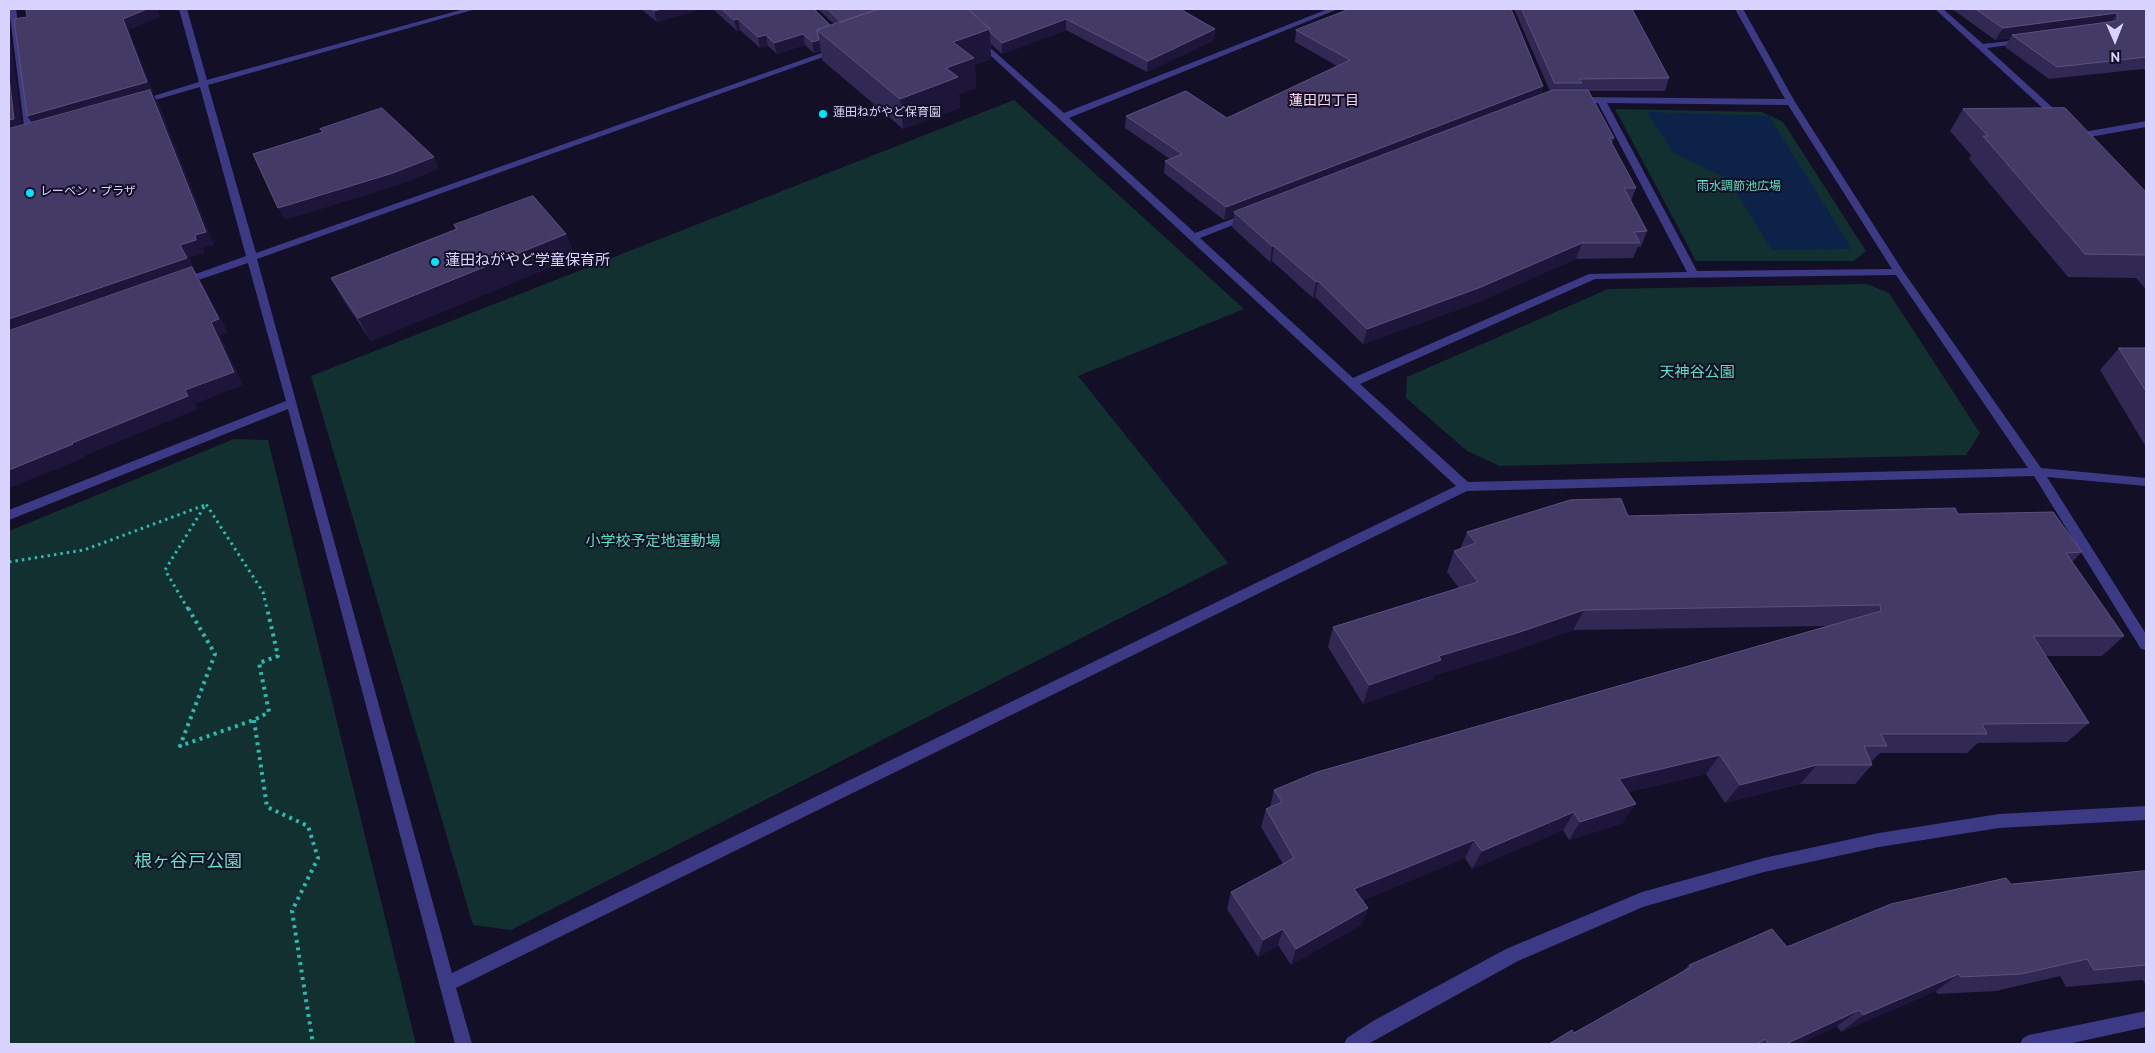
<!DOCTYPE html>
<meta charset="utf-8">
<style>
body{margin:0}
#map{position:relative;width:2155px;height:1053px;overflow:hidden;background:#130f26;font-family:Overpass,sans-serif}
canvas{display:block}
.frame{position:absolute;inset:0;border:10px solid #d9d4ff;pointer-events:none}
.north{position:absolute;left:2090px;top:15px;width:50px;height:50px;-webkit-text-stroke:4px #130f26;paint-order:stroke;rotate:179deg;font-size:14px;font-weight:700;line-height:20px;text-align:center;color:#d9d4ff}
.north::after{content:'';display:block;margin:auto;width:18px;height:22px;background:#d9d4ff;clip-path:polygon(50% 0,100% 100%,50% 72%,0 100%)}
</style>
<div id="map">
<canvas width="2155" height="1053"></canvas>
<div class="frame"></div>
<div class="north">N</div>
</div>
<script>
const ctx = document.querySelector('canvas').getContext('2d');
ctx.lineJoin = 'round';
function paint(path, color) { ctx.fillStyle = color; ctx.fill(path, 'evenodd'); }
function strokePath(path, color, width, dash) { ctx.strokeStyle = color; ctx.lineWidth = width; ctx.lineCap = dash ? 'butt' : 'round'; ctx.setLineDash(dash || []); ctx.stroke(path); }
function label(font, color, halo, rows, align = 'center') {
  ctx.font = font + ' Overpass,"Noto Sans JP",sans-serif'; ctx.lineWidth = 4; ctx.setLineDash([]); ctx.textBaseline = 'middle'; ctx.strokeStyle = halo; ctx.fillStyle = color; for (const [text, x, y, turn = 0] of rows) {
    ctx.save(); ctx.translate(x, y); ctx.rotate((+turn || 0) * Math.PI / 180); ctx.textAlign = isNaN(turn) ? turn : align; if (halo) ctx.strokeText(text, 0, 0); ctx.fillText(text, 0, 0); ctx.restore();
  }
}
paint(new Path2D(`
 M 1014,100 L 1244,309 L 1078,376 L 1228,563 L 511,930 L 473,925 L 311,376 Z
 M 1615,109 L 1762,112 L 1783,122 L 1866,251 L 1854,261 L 1696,261 Z
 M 1867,284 L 1889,293 L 1980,433 L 1966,455 L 1500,466 L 1467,451 L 1406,398 L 1407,377 L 1608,289 Z
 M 234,439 L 268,440 L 416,1044 L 9,1044 L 9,531 Z`), '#12302f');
paint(new Path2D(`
 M 1647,112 L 1769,116 L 1852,249 L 1772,250 L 1728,179 L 1674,153 Z`), '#0c2248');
strokePath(new Path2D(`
 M 9,562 L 84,550 L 205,505
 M 188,609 L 165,570 L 206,504 L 263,592 L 267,609`), '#2fb8b0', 3, [2.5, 4]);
strokePath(new Path2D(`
 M 188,608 L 215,654 L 180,746 L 254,720 L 269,712 L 259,663 L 278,656 L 267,608
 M 254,720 L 267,807 L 308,826 L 318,858 L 292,911 L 313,1044`), '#2fb8b0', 4, [3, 4.5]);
paint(new Path2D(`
 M 9,9 L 16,9 L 35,134 L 30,137 L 25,134 Z
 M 179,9 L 187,9 L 207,80 L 464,9 L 476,9 L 208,85 L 256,253 L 833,49 L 840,51 L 257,259 L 452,973 L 1456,486 L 976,42 L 975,40 L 979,38 L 1064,113 L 1328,9 L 1338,9 L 1069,118 L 1195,233 L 1245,214 L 1251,214 L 1251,218 L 1200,238 L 1353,378 L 1589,274 L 1687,272 L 1598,103 L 1576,103 L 1572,100 L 1576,97 L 1785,99 L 1735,9 L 1743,9 L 1795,102 L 1903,271 L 2041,468 L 2146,478 L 2146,486 L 2047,477 L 2146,634 L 2146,650 L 2141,649 L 2034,476 L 1467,491 L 456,988 L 472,1044 L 455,1044 L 288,409 L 9,520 L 9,510 L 286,401 L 248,263 L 187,284 L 183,285 L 178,282 L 179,280 L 246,256 L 200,87 L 138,105 L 134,102 L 199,82 ZM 1607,103 L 1788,105 L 1892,269 L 1697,271 ZM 1896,275 L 2028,468 L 1468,482 L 1360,384 L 1595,279 Z
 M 1935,9 L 1943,9 L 1983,44 L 2027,39 L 2028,41 L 2024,43 L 1987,48 L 2064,118 L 2064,122 L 2058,122 Z
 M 2146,121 L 2146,127 L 2078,139 L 2073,136 L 2078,133 Z
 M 2146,806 L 2146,820 L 1999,828 L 1879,847 L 1764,872 L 1643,907 L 1518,961 L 1368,1044 L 1344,1044 L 1347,1038 L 1373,1021 L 1506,949 L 1642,892 L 1764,858 L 1879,833 L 1999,814 Z
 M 2146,1011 L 2146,1027 L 2068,1044 L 2020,1044 L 2023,1038 L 2029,1035 Z`), '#3d3a85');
paint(new Path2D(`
 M 641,9 L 702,9 L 657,22 Z
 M 713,9 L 814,9 L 830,25 L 834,24 L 818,9 L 1180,9 L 1215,29 L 1214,40 L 1147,72 L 1066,30 L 1002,54 L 991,44 L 991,59 L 975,65 L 976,88 L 959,94 L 960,108 L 903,129 L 822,60 L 821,51 L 814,53 L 805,45 L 777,54 L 768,46 L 760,48 L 740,30 L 737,31 Z
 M 1514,9 L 1632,9 L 1669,78 L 1665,91 L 1589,91 L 1614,138 L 1612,144 L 1636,188 L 1631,201 L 1647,231 L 1641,247 L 1638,247 L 1633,258 L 1576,259 L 1476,303 L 1363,344 L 1315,297 L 1313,298 L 1272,261 L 1270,262 L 1232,227 L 1234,216 L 1224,220 L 1164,173 L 1165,161 L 1170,159 L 1125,128 L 1126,116 L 1227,118 L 1337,66 L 1295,42 L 1296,30 L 1543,86 L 1541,95 L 1550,91 Z
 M 1952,9 L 2146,9 L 2146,71 L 2143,69 L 2049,79 L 2005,47 L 2010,38 L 1995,40 Z
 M 1963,109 L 2146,192 L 2146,289 L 2136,278 L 2068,277 L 1969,159 L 1971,155 L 1950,131 Z
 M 454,225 L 566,234 L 575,257 L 371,341 L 344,301 L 331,278 L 456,230 Z
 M 2119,348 L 2146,348 L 2146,447 L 2100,370 Z
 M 1958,514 L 2082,552 L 2072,562 L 2124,636 L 2102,656 L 2046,656 L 2089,723 L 2067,742 L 1978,743 L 1967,753 L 1880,753 L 1871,762 L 1872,765 L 1855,784 L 1800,784 L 1725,803 L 1706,774 L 1628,792 L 1623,823 L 1569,840 L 1563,830 L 1472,869 L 1465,858 L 1363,900 L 1368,908 L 1361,925 L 1291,965 L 1278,945 L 1258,957 L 1227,909 L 1231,892 L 1283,864 L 1261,827 L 1266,809 L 1270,807 L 1274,790 L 1828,626 L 1573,630 L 1508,653 L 1435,675 L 1433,679 L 1363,704 L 1328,647 L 1333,627 L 1459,588 L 1447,572 L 1454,551 L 1460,549 L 1467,532 L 1628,516 Z
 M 2146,871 L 2146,983 L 2144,983 L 2143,980 L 2066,987 L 2060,976 L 1996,991 L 1937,994 L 1936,991 L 1841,1032 L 1837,1026 L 1800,1044 L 1549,1044 L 1574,1033 L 1681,973 L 1689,965 L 1787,947 L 2011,884 Z`), '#312854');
paint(new Path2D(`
 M 147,9 L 158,9 L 160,17 L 129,30 L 154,94 L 153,94 L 158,102 L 214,245 L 203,248 L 205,253 L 189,258 L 195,271 L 194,271 L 200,280 L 228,332 L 220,335 L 243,385 L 195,404 L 198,409 L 84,456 L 84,458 L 9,488 L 9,319 L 180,245 L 36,128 L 27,116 L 123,19 Z
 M 662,9 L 702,9 L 657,22 L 654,11 Z
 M 2117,13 L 2109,26 L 2012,35 L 2010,38 L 1995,40 L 2003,28 Z
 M 738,19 L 740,30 L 737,31 L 734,20 Z
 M 1066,19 L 1066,30 L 1002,54 L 1002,43 Z
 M 990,29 L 991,59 L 975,65 L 976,88 L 959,94 L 960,108 L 903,129 L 900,99 L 946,68 L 953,42 Z
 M 1215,29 L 1214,40 L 1147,72 L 1148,61 Z
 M 9,31 L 10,33 L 23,132 L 9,136 Z
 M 803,34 L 805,45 L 777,54 L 774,43 Z
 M 766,35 L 768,46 L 760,48 L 758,37 Z
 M 819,40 L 821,51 L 814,53 L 812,42 Z
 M 1543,86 L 1540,98 L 1234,212 L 1234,216 L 1224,220 L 1226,207 Z
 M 434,157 L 439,169 L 396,186 L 285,220 L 278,208 Z
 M 566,234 L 575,257 L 371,341 L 358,318 Z
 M 1582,243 L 1576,259 L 1476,303 L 1363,344 L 1367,329 Z
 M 1272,246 L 1274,246 L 1272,261 L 1270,262 Z
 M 1318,281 L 1315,297 L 1313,298 L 1316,282 Z
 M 1584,610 L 1573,630 L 1508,653 L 1435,675 L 1433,679 L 1363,704 L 1369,685 L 1439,656 Z
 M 1720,755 L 1706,774 L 1607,797 L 1619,779 Z
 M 1817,765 L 1800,784 L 1725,803 L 1740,785 Z
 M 1636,804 L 1623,823 L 1569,840 L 1580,822 Z
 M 1574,812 L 1563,830 L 1472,869 L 1482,851 Z
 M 1474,840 L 1465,858 L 1348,906 L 1354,889 Z
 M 1368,908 L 1361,925 L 1291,965 L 1296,949 Z
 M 1283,929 L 1278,945 L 1258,957 L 1263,940 Z
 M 1959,974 L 1936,991 L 1841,1032 L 1863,1015 Z
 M 1859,1010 L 1837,1026 L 1800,1044 L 1786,1044 Z`), '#1d163a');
const building = new Path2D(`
 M 26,9 L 147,9 L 123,19 L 147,82 L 27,116 L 14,19 L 27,17 Z
 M 651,9 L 662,9 L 654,11 Z
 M 722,9 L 814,9 L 830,25 L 817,30 L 819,40 L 812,42 L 803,34 L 774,43 L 766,35 L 758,37 L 738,19 L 734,20 Z
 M 828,9 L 879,9 L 841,22 Z
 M 879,9 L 968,9 L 990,29 L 953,42 L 974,58 L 946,68 L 958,77 L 900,99 L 817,30 Z
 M 968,9 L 1180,9 L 1215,29 L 1148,61 L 1066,19 L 1002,43 L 990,32 L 990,29 Z
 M 1350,9 L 1511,9 L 1543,86 L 1226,207 L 1165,161 L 1182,154 L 1126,116 L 1186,91 L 1227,118 L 1350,60 L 1296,30 Z
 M 1522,9 L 1632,9 L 1669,78 L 1579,79 L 1582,83 L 1555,83 Z
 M 1976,9 L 2146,9 L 2146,57 L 2057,67 L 2012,35 L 2116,21 L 2118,19 L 2117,13 L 2003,28 Z
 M 9,77 L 14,119 L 9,120 Z
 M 150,90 L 206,232 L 195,235 L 196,240 L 180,245 L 187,258 L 9,319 L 9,129 Z
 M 1553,90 L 1588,90 L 1614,138 L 1609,138 L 1636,188 L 1624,188 L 1647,231 L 1634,232 L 1640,243 L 1582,243 L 1481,287 L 1367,329 L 1318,281 L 1316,282 L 1274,246 L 1272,246 L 1234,212 Z
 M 382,108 L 434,157 L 390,174 L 278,208 L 253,154 L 323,132 L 320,129 Z
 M 2065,108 L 2146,192 L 2146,255 L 2085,254 L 1983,136 L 1988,136 L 1963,109 Z
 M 533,196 L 566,234 L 358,318 L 331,278 L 457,229 L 454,225 Z
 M 192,267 L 219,319 L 211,322 L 234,372 L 185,390 L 188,396 L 72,443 L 73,444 L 9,470 L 9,331 Z
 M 2119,348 L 2146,348 L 2146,391 Z
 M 1621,499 L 1628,516 L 1955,508 L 1958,514 L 2053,512 L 2082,552 L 2066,553 L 2124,636 L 2033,636 L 2089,723 L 1982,724 L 1987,734 L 1881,734 L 1887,746 L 1864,746 L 1872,765 L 1817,765 L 1740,785 L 1720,755 L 1619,779 L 1636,804 L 1580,822 L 1574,812 L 1482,851 L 1474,840 L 1354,889 L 1368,908 L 1296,949 L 1283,929 L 1263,940 L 1231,892 L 1294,858 L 1266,809 L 1282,802 L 1274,790 L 1317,772 L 1881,611 L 1880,605 L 1584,610 L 1517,633 L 1439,656 L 1441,660 L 1369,685 L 1333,627 L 1478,582 L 1454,551 L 1476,543 L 1467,532 L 1570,500 Z
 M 2146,871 L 2146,965 L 2094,970 L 2087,959 L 2021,974 L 1961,977 L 1959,974 L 1863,1015 L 1859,1010 L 1786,1044 L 1769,1044 L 1765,1039 L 1757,1044 L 1549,1044 L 1572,1030 L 1574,1033 L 1691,967 L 1689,965 L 1772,929 L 1787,947 L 1891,904 L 2006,878 L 2011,884 Z`);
paint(building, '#433a66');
strokePath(building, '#5a527e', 1);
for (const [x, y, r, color] of [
 [823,114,5,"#00e5ff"],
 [30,193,5,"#00e5ff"],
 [435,262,5,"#00e5ff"]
]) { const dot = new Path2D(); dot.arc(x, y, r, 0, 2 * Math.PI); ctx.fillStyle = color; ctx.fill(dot); strokePath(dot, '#130f26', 2); }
label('12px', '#d9d4ff', '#130f26', [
 ["蓮田ねがやど保育園",833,114],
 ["レーベン・プラザ",40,193]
], 'left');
label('12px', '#5fe0c0', '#130f26', [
 ["雨水調節池広場",1739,188]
]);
label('14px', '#ffd6f0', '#130f26', [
 ["蓮田四丁目",1324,102]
]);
label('15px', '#d9d4ff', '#130f26', [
 ["蓮田ねがやど学童保育所",445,262]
], 'left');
label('15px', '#5fe0c0', '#130f26', [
 ["天神谷公園",1697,374],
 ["小学校予定地運動場",653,543]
]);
label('18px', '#5fe0c0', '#130f26', [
 ["根ヶ谷戸公園",188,863]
]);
</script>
